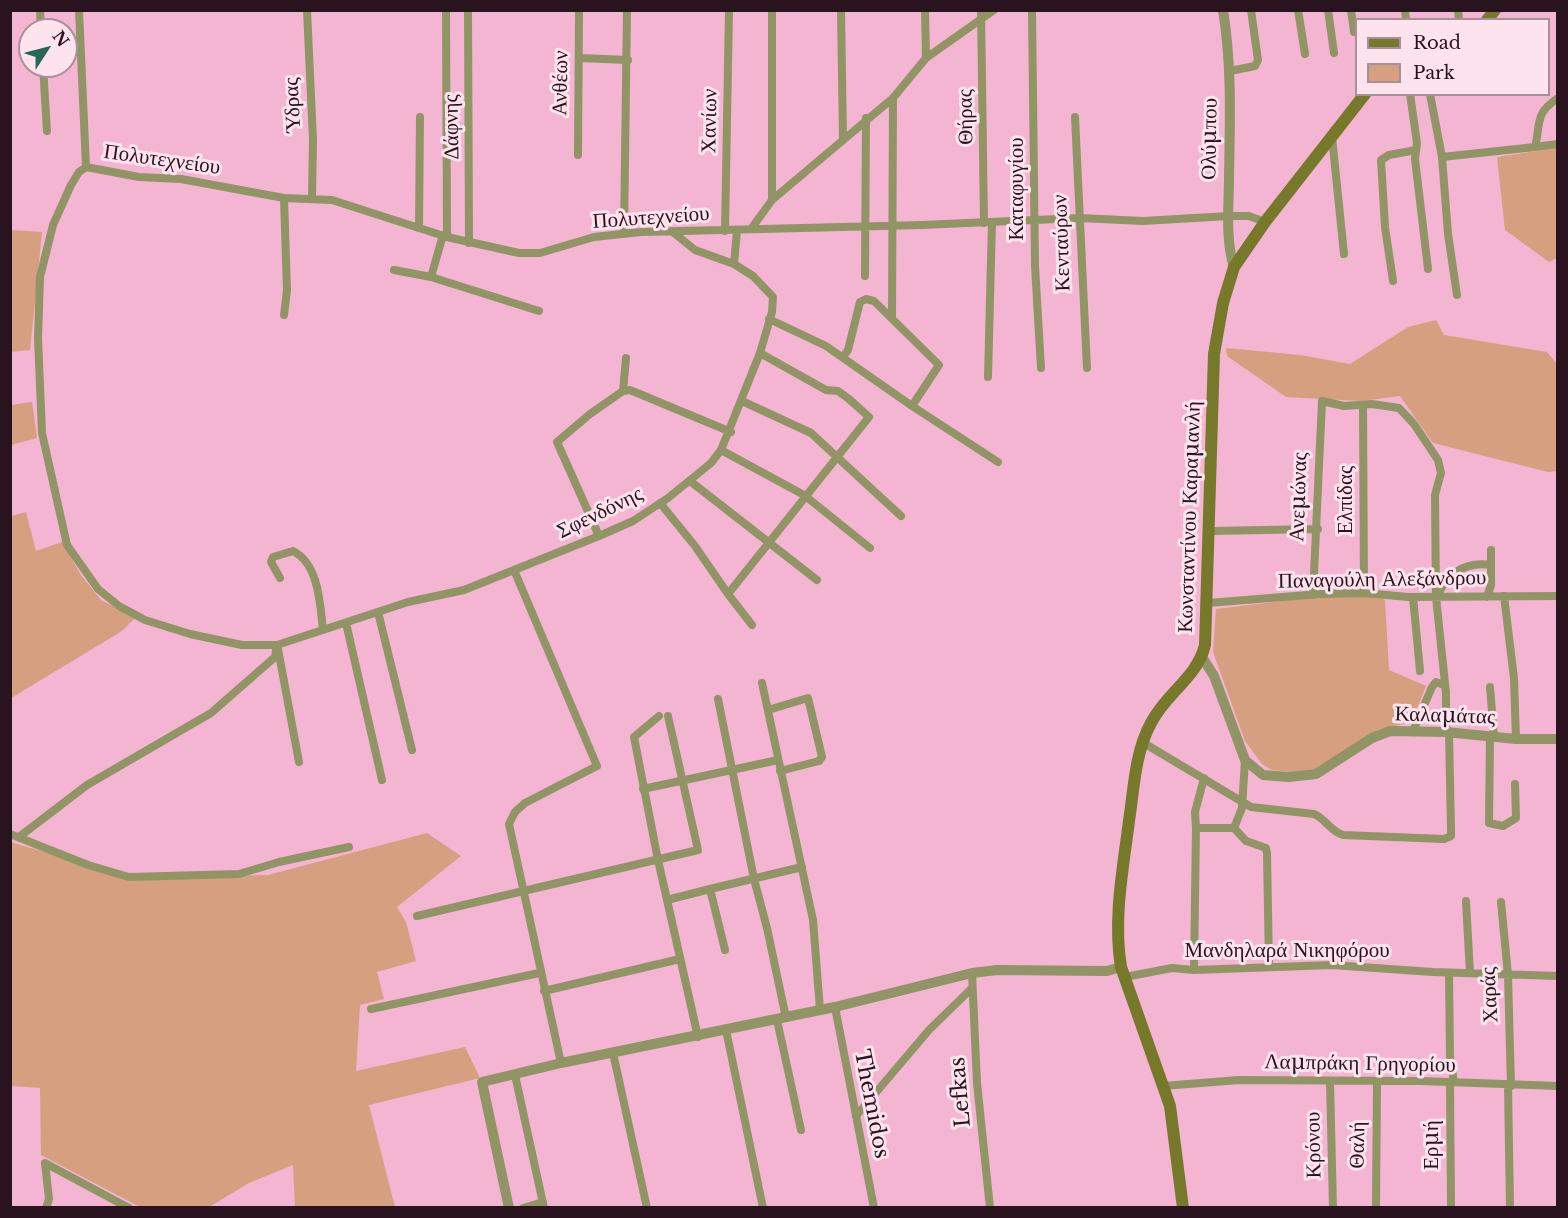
<!DOCTYPE html>
<meta charset="utf-8">
<style>
body{margin:0}
#map{position:relative;width:1568px;height:1218px;overflow:hidden;background:#f3b5d1;font-family:"Libre Baskerville",serif}
canvas{display:block}
.frame{position:absolute;inset:0;border:12px solid #29131e;pointer-events:none}
.legend{position:absolute;left:1355px;top:18px;width:195px;height:78px;box-sizing:border-box;background:#fde3ed;border:2px solid #a8909a;margin:0;padding:8px 10px;list-style:none;font-size:18px;color:#29131e}
.legend li{display:flex;align-items:center;gap:12px;height:30px}
.legend b{width:30px;border:2px solid #a8909a}
.north{position:absolute;left:18px;top:18px;width:60px;height:60px;box-sizing:border-box;background:#fde3ed;border:2px solid #a8909a;border-radius:50%;rotate:54deg;font-size:16px;font-weight:700;line-height:24px;text-align:center;color:#29131e}
.north::after{content:'';display:block;margin:auto;width:21px;height:27px;background:#276754;clip-path:polygon(50% 0,100% 100%,50% 72%,0 100%)}
</style>
<div id="map">
<canvas width="1568" height="1218"></canvas>
<div class="frame"></div>
<ul class="legend">
<li><b style="height:8px;background:#76782a"></b>Road</li>
<li><b style="height:16px;background:#d59f80"></b>Park</li>
</ul>
<div class="north">N</div>
</div>
<script>
const ctx = document.querySelector('canvas').getContext('2d');
ctx.lineJoin = 'round';
function paint(path, color) { ctx.fillStyle = color; ctx.fill(path, 'evenodd'); }
function strokePath(path, color, width, dash) { ctx.strokeStyle = color; ctx.lineWidth = width; ctx.lineCap = dash ? 'butt' : 'round'; ctx.setLineDash(dash || []); ctx.stroke(path); }
function label(font, color, halo, rows, align = 'center') {
  ctx.font = font + ' "Libre Baskerville",serif'; ctx.lineWidth = 6; ctx.setLineDash([]); ctx.textBaseline = 'middle'; ctx.strokeStyle = halo; ctx.fillStyle = color; for (const [text, x, y, turn = 0] of rows) {
    ctx.save(); ctx.translate(x, y); ctx.rotate((+turn || 0) * Math.PI / 180); ctx.textAlign = isNaN(turn) ? turn : align; if (halo) ctx.strokeText(text, 0, 0); ctx.fillText(text, 0, 0); ctx.restore();
  }
}
paint(new Path2D(`
 M 1557,148 L 1557,258 L 1549,262 L 1505,230 L 1497,157 Z
 M 10,230 L 42,232 L 30,350 L 11,352 Z
 M 1436,320 L 1444,335 L 1547,352 L 1557,364 L 1557,471 L 1548,472 L 1433,443 L 1400,396 L 1361,401 L 1286,397 L 1227,356 L 1226,348 L 1300,355 L 1350,364 L 1408,327 Z
 M 32,402 L 37,438 L 11,445 L 11,405 Z
 M 26,512 L 36,551 L 62,542 L 81,575 L 101,600 L 135,618 L 122,631 L 11,698 L 11,516 Z
 M 1314,597 L 1380,597 L 1385,600 L 1389,670 L 1426,686 L 1414,716 L 1404,724 L 1378,730 L 1317,769 L 1290,772 L 1272,770 L 1262,764 L 1245,741 L 1213,652 L 1216,609 Z
 M 427,833 L 461,856 L 397,907 L 406,922 L 416,961 L 377,972 L 384,999 L 360,1005 L 356,1071 L 465,1047 L 480,1078 L 369,1105 L 395,1207 L 295,1207 L 293,1165 L 249,1183 L 209,1207 L 140,1207 L 41,1155 L 40,1088 L 11,1086 L 10,842 L 133,877 L 268,875 Z`), '#d59f80');
strokePath(new Path2D(`
 M 40,10 L 41,30
 M 79,10 L 86,167
 M 307,10 L 313,140 L 312,198
 M 446,10 L 447,237
 M 468,10 L 469,243
 M 841,10 L 843,140
 M 925,10 L 926,58
 M 981,10 L 984,223
 M 1032,10 L 1035,266 L 1041,368
 M 1298,10 L 1305,54
 M 1328,10 L 1334,53
 M 1351,10 L 1354,32
 M 1405,10 L 1406,20
 M 1458,10 L 1459,20
 M 579,58 L 628,60
 M 43,66 L 47,131
 M 1230,71 L 1255,66 L 1258,60 L 1251,10
 M 1410,94 L 1417,143 L 1415,159 L 1428,269
 M 1430,94 L 1442,157 L 1448,234 L 1457,295
 M 1075,117 L 1087,368
 M 1332,137 L 1344,254
 M 1535,147 L 1558,144
 M 578,155 L 579,10
 M 1442,157 L 1535,147 C 1541,123 1534,114 1558,98
 M 86,167 L 79,172 L 71,185 L 53,225 L 40,277 L 38,338 L 42,433 L 67,545 L 98,589 L 119,606 L 145,620 L 190,634 L 242,645 L 277,645 L 408,602 L 464,590 L 599,536 L 633,521 L 668,498 L 711,463 L 721,450 L 760,353 L 772,312 L 773,297 L 753,276 L 734,264 L 737,231
 M 86,167 L 139,177 L 181,179 L 284,198 L 332,200 L 447,237 L 519,253 L 540,253 L 594,237 L 641,232 L 922,225 L 1080,218 L 1143,221 L 1229,216 L 1249,216 L 1265,222
 M 284,198 L 287,290 L 284,315
 M 772,200 L 772,10
 M 419,228 L 420,117
 M 751,229 L 772,200 L 893,98 L 926,58 L 994,10
 M 725,231 L 729,10
 M 674,233 L 695,250 L 734,264
 M 624,234 L 627,10
 M 394,270 L 431,277 L 443,235
 M 865,276 L 866,118
 M 431,277 L 539,311
 M 1393,281 L 1385,227 L 1381,160 L 1389,155 L 1416,150
 M 892,318 L 893,98
 M 769,319 L 826,346 L 912,406 L 939,365 L 874,301 L 866,299 L 860,302 L 848,350 L 843,357
 M 988,377 L 992,222
 M 623,391 L 630,390 L 731,432
 M 742,401 L 811,433 L 901,516
 M 912,406 L 998,462
 M 1363,406 L 1364,593
 M 721,450 L 804,495 L 870,548
 M 690,481 L 817,580
 M 660,503 L 695,546 L 728,594
 M 1210,531 L 1318,529
 M 599,536 L 557,442 L 590,414 L 623,391 L 626,358
 M 514,570 L 597,766 L 525,803 L 515,812 L 509,824 L 561,1063
 M 280,578 L 271,562 L 273,557 L 293,551 C 319,564 320,604 323,630
 M 1438,594 C 1449,573 1466,561 1491,565
 M 1313,595 L 1322,401 L 1344,406 L 1372,404 L 1399,408 L 1414,424 L 1438,460 L 1441,473 L 1435,495 L 1436,597 L 1446,693 L 1446,732
 M 1504,596 L 1514,678 L 1516,739
 M 1413,597 L 1420,671
 M 1487,597 L 1491,585 L 1491,550
 M 1208,603 L 1320,594 L 1364,593 L 1408,597 L 1558,596
 M 378,612 L 412,750
 M 346,623 L 382,780
 M 752,625 L 728,594 L 869,417 L 849,399 L 838,391 L 826,390 L 760,353
 M 278,649 L 299,762
 M 762,683 L 813,920 L 820,1010
 M 1490,687 L 1494,737
 M 718,699 L 754,879 L 767,928 L 786,1018
 M 768,710 L 808,698 L 822,757 L 819,761 L 780,771
 M 659,716 L 634,737 L 658,860 L 698,1037
 M 1413,731 L 1432,687 L 1436,682 L 1444,685
 M 1490,737 L 1489,823 L 1503,826 L 1516,818 L 1515,784
 M 1142,742 L 1251,807 L 1314,814 C 1326,819 1330,831 1343,835 L 1444,839 L 1451,836 L 1451,830 L 1449,732
 M 1204,778 L 1195,812 L 1196,828 L 1234,828 L 1246,841 L 1266,848 L 1267,853 L 1269,967
 M 643,789 L 778,760
 M 1234,828 L 1242,808 L 1245,760
 M 10,834 L 88,865 L 129,877 L 239,874 L 279,862 L 349,847
 M 19,837 L 87,785 L 211,713 L 275,657 L 277,645
 M 710,889 L 802,867
 M 667,900 L 710,889 L 725,950
 M 1466,901 L 1470,973
 M 1501,902 L 1508,975 L 1511,1086
 M 417,916 L 698,850 L 668,716
 M 1194,970 L 1196,828
 M 972,973 L 977,1083 L 990,1208
 M 1449,973 L 1450,1057 L 1454,1082
 M 1125,977 L 1172,968 L 1194,970 L 1332,965 L 1433,972 L 1558,976
 M 544,991 L 680,959
 M 835,1007 L 874,1208
 M 371,1009 L 539,973
 M 777,1020 L 801,1130
 M 726,1030 L 763,1208
 M 613,1053 L 647,1208
 M 515,1075 L 544,1208
 M 1330,1082 L 1333,1208
 M 1450,1082 L 1451,1208
 M 1163,1086 L 1239,1080 L 1420,1081 L 1558,1086
 M 1508,1086 L 1510,1208
 M 856,1116 L 929,1030 L 972,988
 M 46,1208 L 49,1199 L 45,1163 L 129,1208
 M 523,1208 L 543,1202
 M 1376,1208 L 1377,1082`), '#919464', 8);
strokePath(new Path2D(`
 M 1223,10 C 1232,66 1230,120 1229,176 C 1229,205 1225,239 1234,267
 M 1202,657 L 1214,676 L 1245,760 L 1263,775 L 1289,777 L 1316,774 L 1372,738 L 1390,731 L 1446,732 L 1516,739 L 1558,739
 M 509,1208 L 482,1082 L 561,1063 L 835,1007 L 972,973 L 997,970 L 1107,971 L 1121,967`), '#919464', 10);
strokePath(new Path2D(`
 M 1487,20 L 1495,10
 M 1183,1208 L 1170,1106 L 1121,967 C 1113,919 1123,869 1129,821 C 1134,788 1135,752 1151,723 C 1166,693 1197,678 1205,645 L 1214,354 L 1223,303 L 1234,267 L 1265,222 L 1365,94`), '#76782a', 12);
label('21px', '#29131e', '#fde3ed', [
 ["Ανθέων",561,83,-89],
 ["Ύδρας",293,105,-93],
 ["Θήρας",966,117,-91],
 ["Χανίων",710,121,-89],
 ["Δάφνης",452,127,-91],
 ["Ολύμπου",1210,139,-89],
 ["Πολυτεχνείου",162,160,8],
 ["Καταφυγίου",1017,189,-90],
 ["Πολυτεχνείου",651,218,-4],
 ["Κενταύρων",1062,243,-92],
 ["Ανεμώνας",1299,497,-88],
 ["Ελπίδας",1346,500,-90],
 ["Σφενδόνης",600,513,-26],
 ["Κωνσταντίνου Καραμανλή",1190,517,-88],
 ["Παναγούλη Αλεξάνδρου",1382,580,-1],
 ["Καλαμάτας",1445,716,2],
 ["Μανδηλαρά Νικηφόρου",1287,951],
 ["Χαράς",1490,995,-93],
 ["Λαμπράκη Γρηγορίου",1360,1064,1],
 ["Lefkas",961,1092,-95],
 ["Themidos",871,1104,79],
 ["Κρόνου",1314,1145,-91],
 ["Θαλή",1358,1145,-89],
 ["Ερμή",1432,1145,-90]
]);
</script>
